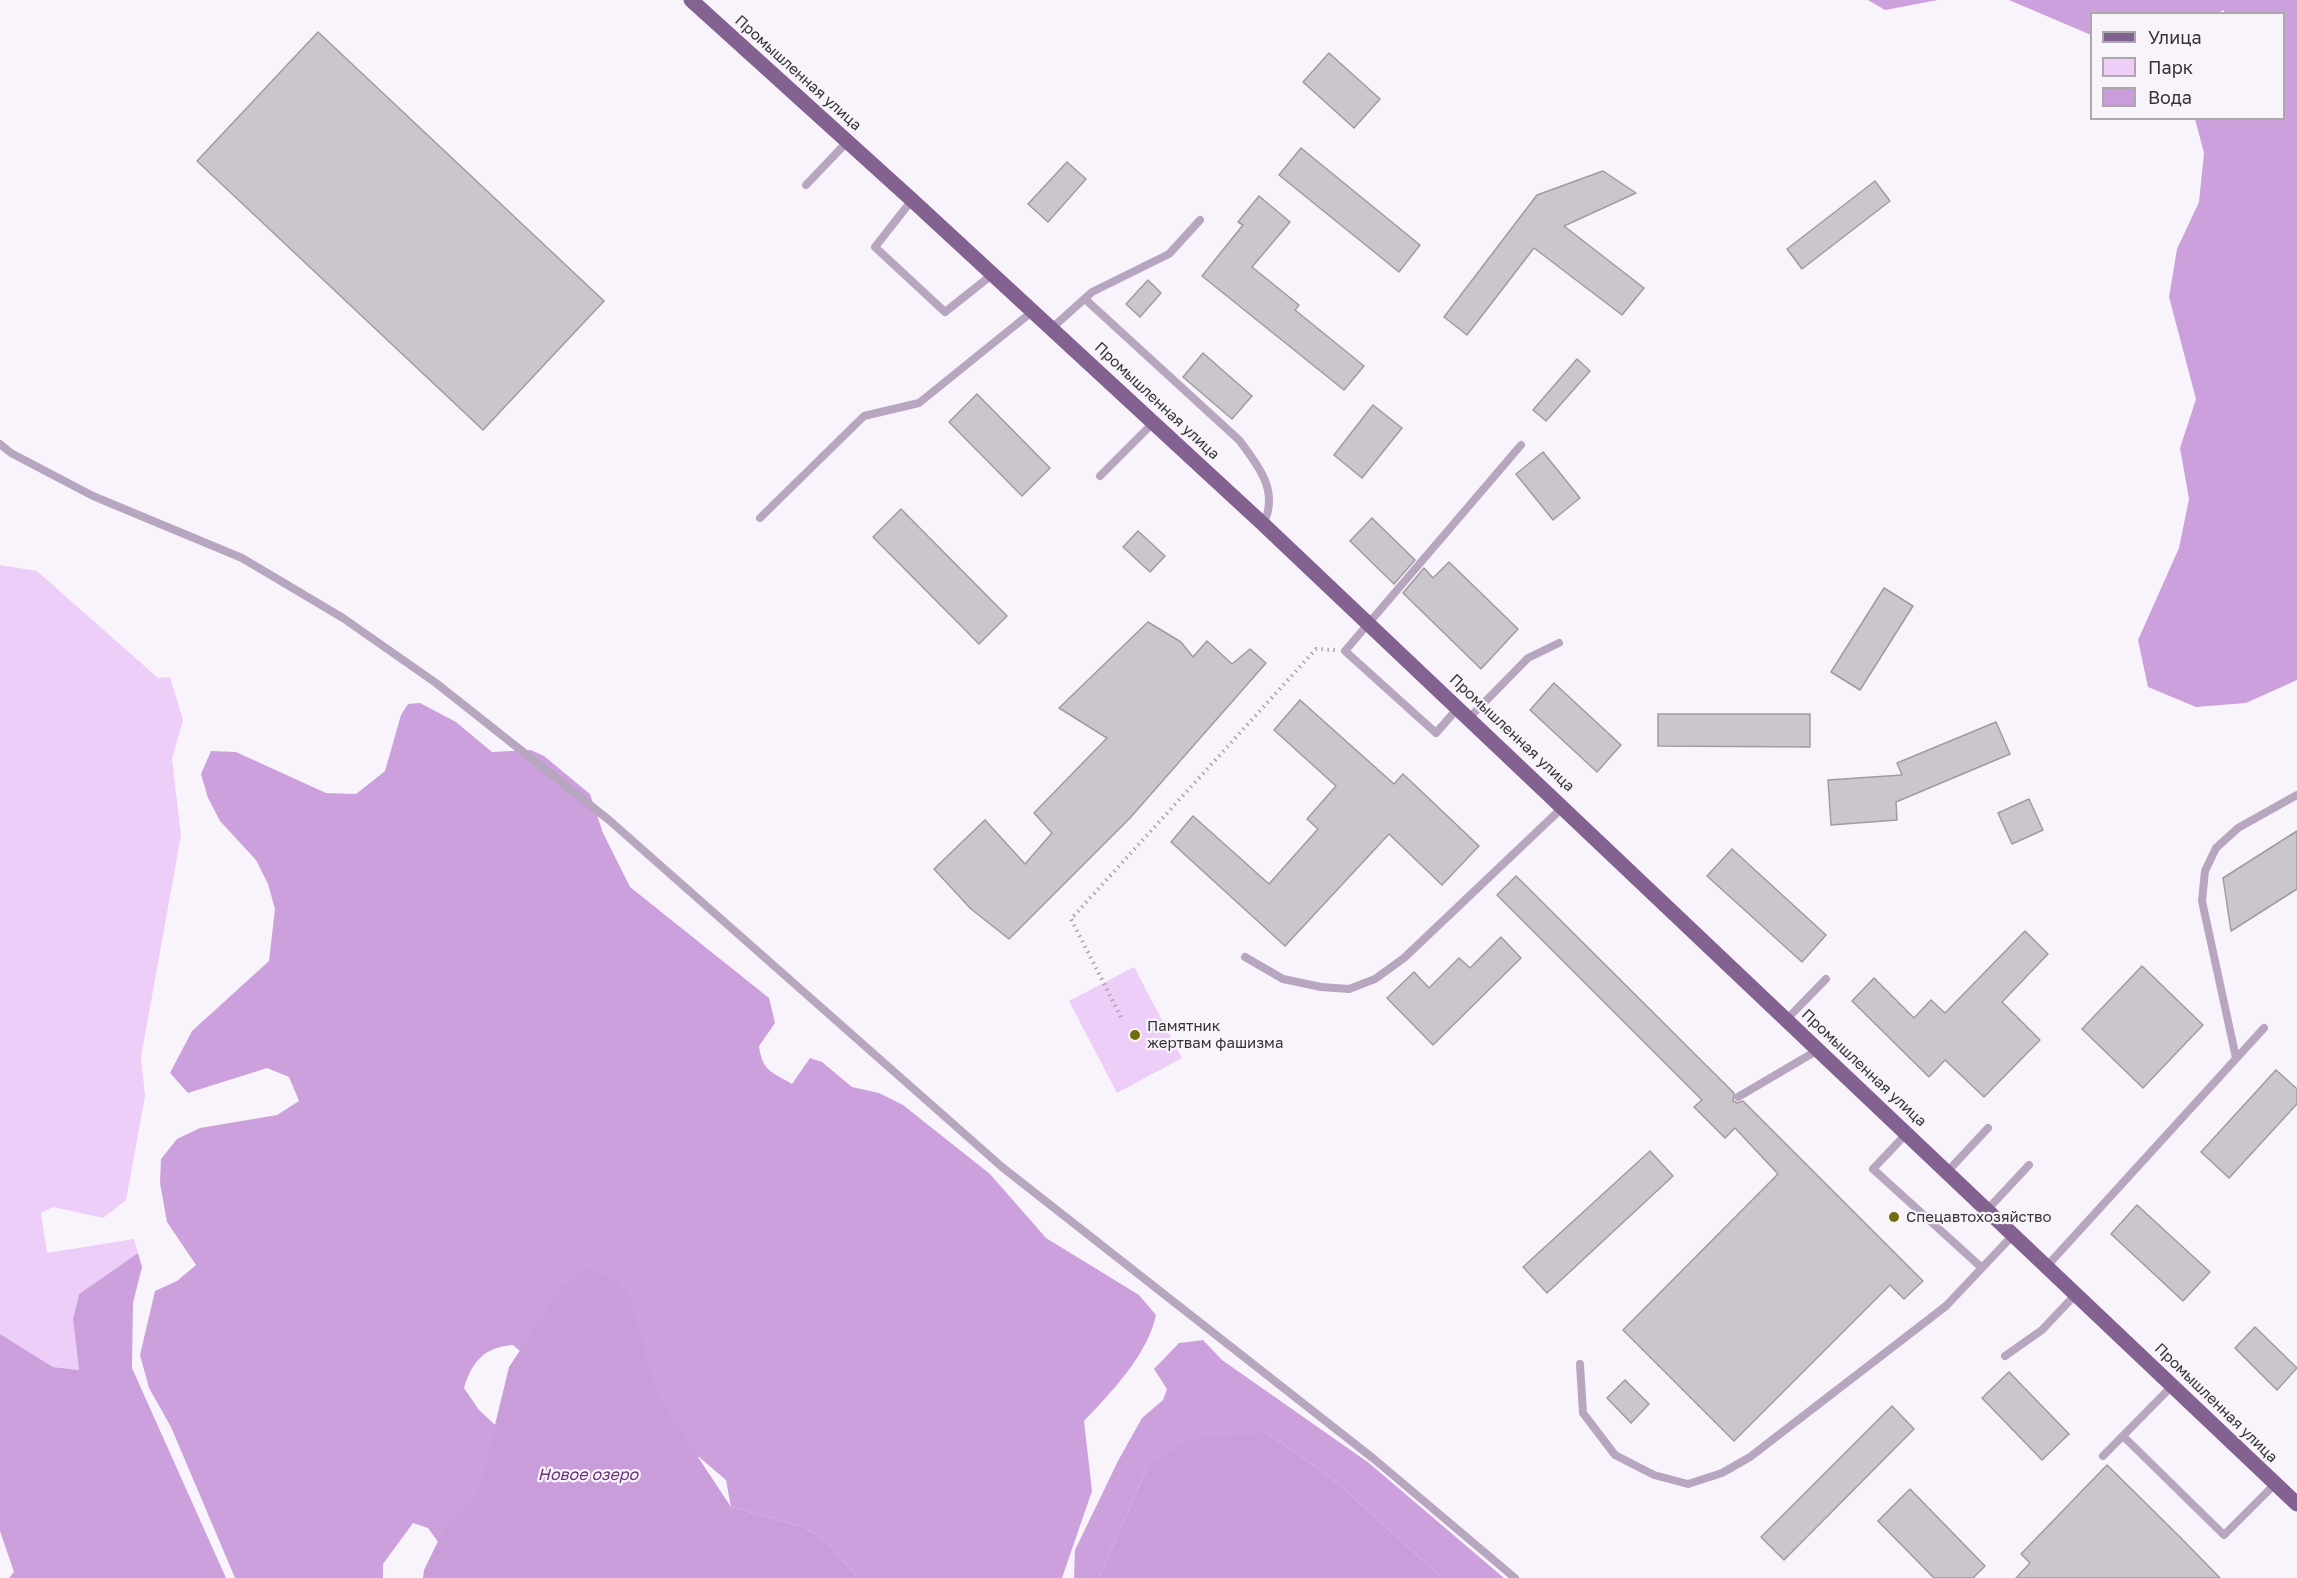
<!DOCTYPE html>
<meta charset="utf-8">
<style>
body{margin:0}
#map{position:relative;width:2297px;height:1578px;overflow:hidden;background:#f9f4fb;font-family:"Golos Text",sans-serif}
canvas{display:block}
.legend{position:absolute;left:2090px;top:12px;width:195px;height:108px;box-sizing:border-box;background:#f9f4fb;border:2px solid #aba7ad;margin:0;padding:8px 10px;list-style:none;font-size:18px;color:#363437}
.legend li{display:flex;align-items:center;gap:12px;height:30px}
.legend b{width:30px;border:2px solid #aba7ad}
</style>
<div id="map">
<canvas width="2297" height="1578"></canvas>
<ul class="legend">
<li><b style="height:8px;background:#836190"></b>Улица</li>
<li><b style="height:16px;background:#eccef9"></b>Парк</li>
<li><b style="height:16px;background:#c89dd9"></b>Вода</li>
</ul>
</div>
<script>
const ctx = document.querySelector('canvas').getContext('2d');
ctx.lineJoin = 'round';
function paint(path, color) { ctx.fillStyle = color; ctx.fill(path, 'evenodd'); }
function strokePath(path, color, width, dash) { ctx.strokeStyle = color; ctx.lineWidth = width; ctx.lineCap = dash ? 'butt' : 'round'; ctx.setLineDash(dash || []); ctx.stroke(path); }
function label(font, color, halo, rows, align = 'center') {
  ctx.font = font + ' "Golos Text",sans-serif'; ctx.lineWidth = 4.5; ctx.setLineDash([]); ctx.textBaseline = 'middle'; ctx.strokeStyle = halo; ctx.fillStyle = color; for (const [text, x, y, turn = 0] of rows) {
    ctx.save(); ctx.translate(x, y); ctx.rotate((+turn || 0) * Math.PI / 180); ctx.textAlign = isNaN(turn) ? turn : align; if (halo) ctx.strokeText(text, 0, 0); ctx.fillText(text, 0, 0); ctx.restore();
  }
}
paint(new Path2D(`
 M 0,565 L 37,571 L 158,678 L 170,677 L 183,720 L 172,759 L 181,835 L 141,1057 L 145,1096 L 126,1200 L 103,1218 L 53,1207 L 41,1213 L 47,1253 L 134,1239 L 138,1253 L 79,1294 L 73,1320 L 79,1370 L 53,1367 L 0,1334 Z
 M 1134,967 L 1182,1058 L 1117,1093 L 1069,1001 Z`), '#eccef9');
paint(new Path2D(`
 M 1868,0 L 1938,0 L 1885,10 Z
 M 2009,0 L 2297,0 L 2297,680 L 2246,703 L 2196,707 L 2148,687 L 2138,640 L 2179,548 L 2189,499 L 2180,448 L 2196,399 L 2169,297 L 2177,249 L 2199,202 L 2204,153 L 2195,119 L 2284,118 L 2284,14 L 2224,13 L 2224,10 L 2215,14 L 2092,14 L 2091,35 Z
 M 420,703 L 456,722 L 492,752 L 531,750 L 544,756 L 590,794 L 603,833 L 630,887 L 769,998 L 775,1023 L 759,1046 C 762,1071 772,1072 792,1084 L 810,1058 L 822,1062 L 852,1087 L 879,1093 L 903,1105 L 990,1174 L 1046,1238 L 1139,1295 L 1156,1315 C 1148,1354 1111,1393 1084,1421 L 1092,1491 L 1062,1578 L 858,1578 L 826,1541 L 804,1527 L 731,1507 L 726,1480 L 699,1457 L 673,1452 L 543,1371 L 513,1345 C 485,1347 472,1361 464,1388 L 479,1410 L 531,1458 L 464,1578 L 428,1528 L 413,1523 L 383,1564 L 383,1578 L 235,1578 L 171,1427 L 149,1388 L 140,1355 L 155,1291 L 177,1281 L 196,1265 L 167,1222 L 160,1183 L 161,1159 L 177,1139 L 200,1128 L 277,1115 L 299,1101 L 289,1077 L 267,1068 L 188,1093 L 170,1073 L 192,1031 L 269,961 L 275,909 L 268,884 L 256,860 L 220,821 L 208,798 L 201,774 L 211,751 L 236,752 L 326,793 L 356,794 L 385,771 L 401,715 L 408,704 Z
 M 138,1253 L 142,1267 L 133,1303 L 132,1368 L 226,1578 L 9,1578 L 14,1572 L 0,1531 L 0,1334 L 53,1367 L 79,1370 L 73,1319 L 79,1294 Z
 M 1203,1340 L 1222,1360 L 1369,1463 L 1504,1578 L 1442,1578 L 1335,1481 L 1267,1433 L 1148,1466 L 1099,1578 L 1074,1578 L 1075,1550 L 1119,1459 L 1142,1418 L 1163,1400 L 1167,1389 L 1154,1369 L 1179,1343 Z`), '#cba0dc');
paint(new Path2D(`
 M 585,1268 L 610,1276 L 629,1295 L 657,1395 L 731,1507 L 804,1527 L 826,1541 L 858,1578 L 423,1578 L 424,1570 L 445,1527 L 479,1491 L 509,1367 L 563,1286 Z
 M 1267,1433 L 1335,1481 L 1442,1578 L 1099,1578 L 1148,1466 L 1191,1439 Z`), '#c89dd9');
const building = new Path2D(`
 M 318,32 L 604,301 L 483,430 L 197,161 Z
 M 1329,53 L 1380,99 L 1354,128 L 1303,82 Z
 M 1301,148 L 1420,245 L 1399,272 L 1279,175 Z
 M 1067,162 L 1086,179 L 1048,222 L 1028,204 Z
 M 1603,171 L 1636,193 L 1564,226 L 1644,288 L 1622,315 L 1534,248 L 1467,335 L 1444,317 L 1537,195 Z
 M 1875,181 L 1890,201 L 1802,269 L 1787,249 Z
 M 1259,196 L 1290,222 L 1252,267 L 1299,305 L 1295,310 L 1364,366 L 1344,390 L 1202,276 L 1243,225 L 1238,222 Z
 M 1148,280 L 1161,293 L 1140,317 L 1126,304 Z
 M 1203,353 L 1252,396 L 1232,419 L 1183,377 Z
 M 1577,359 L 1590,371 L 1546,421 L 1533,410 Z
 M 977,394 L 1050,468 L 1022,496 L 949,422 Z
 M 1373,405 L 1402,428 L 1362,478 L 1334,455 Z
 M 1543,452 L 1580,498 L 1553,520 L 1516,474 Z
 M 901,509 L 1007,616 L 979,644 L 873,537 Z
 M 1372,518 L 1415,560 L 1394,584 L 1350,541 Z
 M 1138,531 L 1165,556 L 1150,572 L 1123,547 Z
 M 1449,562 L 1518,629 L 1481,669 L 1403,593 L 1424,568 L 1433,578 Z
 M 1884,588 L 1913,606 L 1860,690 L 1831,672 Z
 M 1148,622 L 1181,642 L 1193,657 L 1207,641 L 1232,664 L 1250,649 L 1266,663 L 1130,818 L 1009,939 L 971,909 L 934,869 L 985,820 L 1025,864 L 1052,833 L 1034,813 L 1107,738 L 1059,708 Z
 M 1554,683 L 1621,745 L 1597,772 L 1530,710 Z
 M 1300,700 L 1394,784 L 1403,774 L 1479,846 L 1442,885 L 1389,834 L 1285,946 L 1171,842 L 1193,816 L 1269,884 L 1318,829 L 1307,819 L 1336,786 L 1274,730 Z
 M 1658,714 L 1810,714 L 1810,747 L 1658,746 Z
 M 1996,722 L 2010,754 L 1896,802 L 1897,820 L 1831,825 L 1828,780 L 1902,775 L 1897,763 Z
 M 2029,799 L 2043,830 L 2012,844 L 1998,813 Z
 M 2297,831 L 2297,889 L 2231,931 L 2223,878 Z
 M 1732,849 L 1826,935 L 1802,962 L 1707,876 Z
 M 1516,876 L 1734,1093 L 1733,1101 L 1737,1103 L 1743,1101 L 1923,1281 L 1904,1299 L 1890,1285 L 1734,1441 L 1623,1330 L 1778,1174 L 1735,1128 L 1725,1138 L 1694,1107 L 1702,1100 L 1497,895 Z
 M 2025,931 L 2048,954 L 2002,1002 L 2040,1040 L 1984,1097 L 1945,1060 L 1929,1077 L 1852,1001 L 1874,978 L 1914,1018 L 1931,1000 L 1945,1013 Z
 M 1501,937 L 1521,958 L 1433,1045 L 1387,998 L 1414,972 L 1429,988 L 1459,958 L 1470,968 Z
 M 2142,966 L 2203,1025 L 2143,1088 L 2082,1029 Z
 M 2276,1070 L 2297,1089 L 2297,1104 L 2229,1178 L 2201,1152 Z
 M 1650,1151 L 1673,1176 L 1547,1293 L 1523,1267 Z
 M 2137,1205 L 2210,1272 L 2183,1301 L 2111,1234 Z
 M 2255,1327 L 2297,1368 L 2277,1390 L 2235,1348 Z
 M 2009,1372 L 2069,1434 L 2042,1460 L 1982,1398 Z
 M 1625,1380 L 1649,1404 L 1631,1423 L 1607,1398 Z
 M 1892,1406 L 1914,1429 L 1784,1560 L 1761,1537 Z
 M 2107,1465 L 2181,1538 L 2220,1578 L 2016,1578 L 2030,1563 L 2021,1554 Z
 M 1910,1489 L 1985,1566 L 1973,1578 L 1934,1578 L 1878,1521 Z`);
paint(building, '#cac6cc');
strokePath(building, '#a09ba2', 1.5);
strokePath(new Path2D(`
 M 1121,1017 L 1071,919 L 1316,649 L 1335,650`), '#a8a5aa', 4, [1.5, 4.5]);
strokePath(new Path2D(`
 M 806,185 L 848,141
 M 912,200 L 875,247 L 945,312 L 993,274
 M 1085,299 L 1239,440 C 1258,465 1280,492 1263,524
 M 1052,328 L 1092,292 L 1169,254 L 1200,220
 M 0,444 L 11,453 L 93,496 L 242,558 L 343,618 L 436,683 L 609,820 L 1002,1167 L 1374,1459 L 1515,1578
 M 1100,476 L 1154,422
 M 760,518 L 864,416 L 919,403 L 1033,311
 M 1458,708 L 1436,733 L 1345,651 L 1521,445
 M 1469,718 L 1528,658 L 1559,643
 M 1245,957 L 1283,979 L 1321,987 L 1349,989 L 1375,979 L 1404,958 L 1563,807
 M 1786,1020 L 1826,979
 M 2236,1058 L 2202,901 L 2205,871 L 2216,848 L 2238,828 L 2297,795
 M 1738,1097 L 1818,1050
 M 1907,1133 L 1873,1169 L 1982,1268
 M 1948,1171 L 1988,1128
 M 1988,1209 L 2029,1165
 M 2047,1266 L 2264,1028
 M 2005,1356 L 2042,1330 L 2076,1294
 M 1580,1364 L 1583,1413 L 1615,1455 L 1654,1475 L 1688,1484 L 1722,1473 L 1750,1457 L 1946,1306 L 2014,1234
 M 2123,1436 L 2224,1535 L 2275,1484
 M 2103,1456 L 2172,1386`), '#b8a5bf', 8);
strokePath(new Path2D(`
 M 691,0 L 912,200 L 1263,524 L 2297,1504`), '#836190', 15);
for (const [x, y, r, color] of [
 [1135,1035,6,"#726d0c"],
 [1894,1217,6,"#726d0c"]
]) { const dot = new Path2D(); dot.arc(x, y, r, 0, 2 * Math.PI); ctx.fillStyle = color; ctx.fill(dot); strokePath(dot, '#f9f4fb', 2); }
label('15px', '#363437', '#f9f4fb', [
 ["Промышленная улица",798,73,42],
 ["Промышленная улица",1157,401,43],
 ["Промышленная улица",1512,733,43],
 ["Промышленная улица",1864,1068,43],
 ["Промышленная улица",2216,1403,44]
]);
label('15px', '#363437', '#f9f4fb', [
 ["Памятник",1147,1026],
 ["жертвам фашизма",1147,1043],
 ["Спецавтохозяйство",1906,1217]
], 'left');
label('italic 16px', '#68337b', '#f9f4fb', [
 ["Новое озеро",588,1475]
]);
</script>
